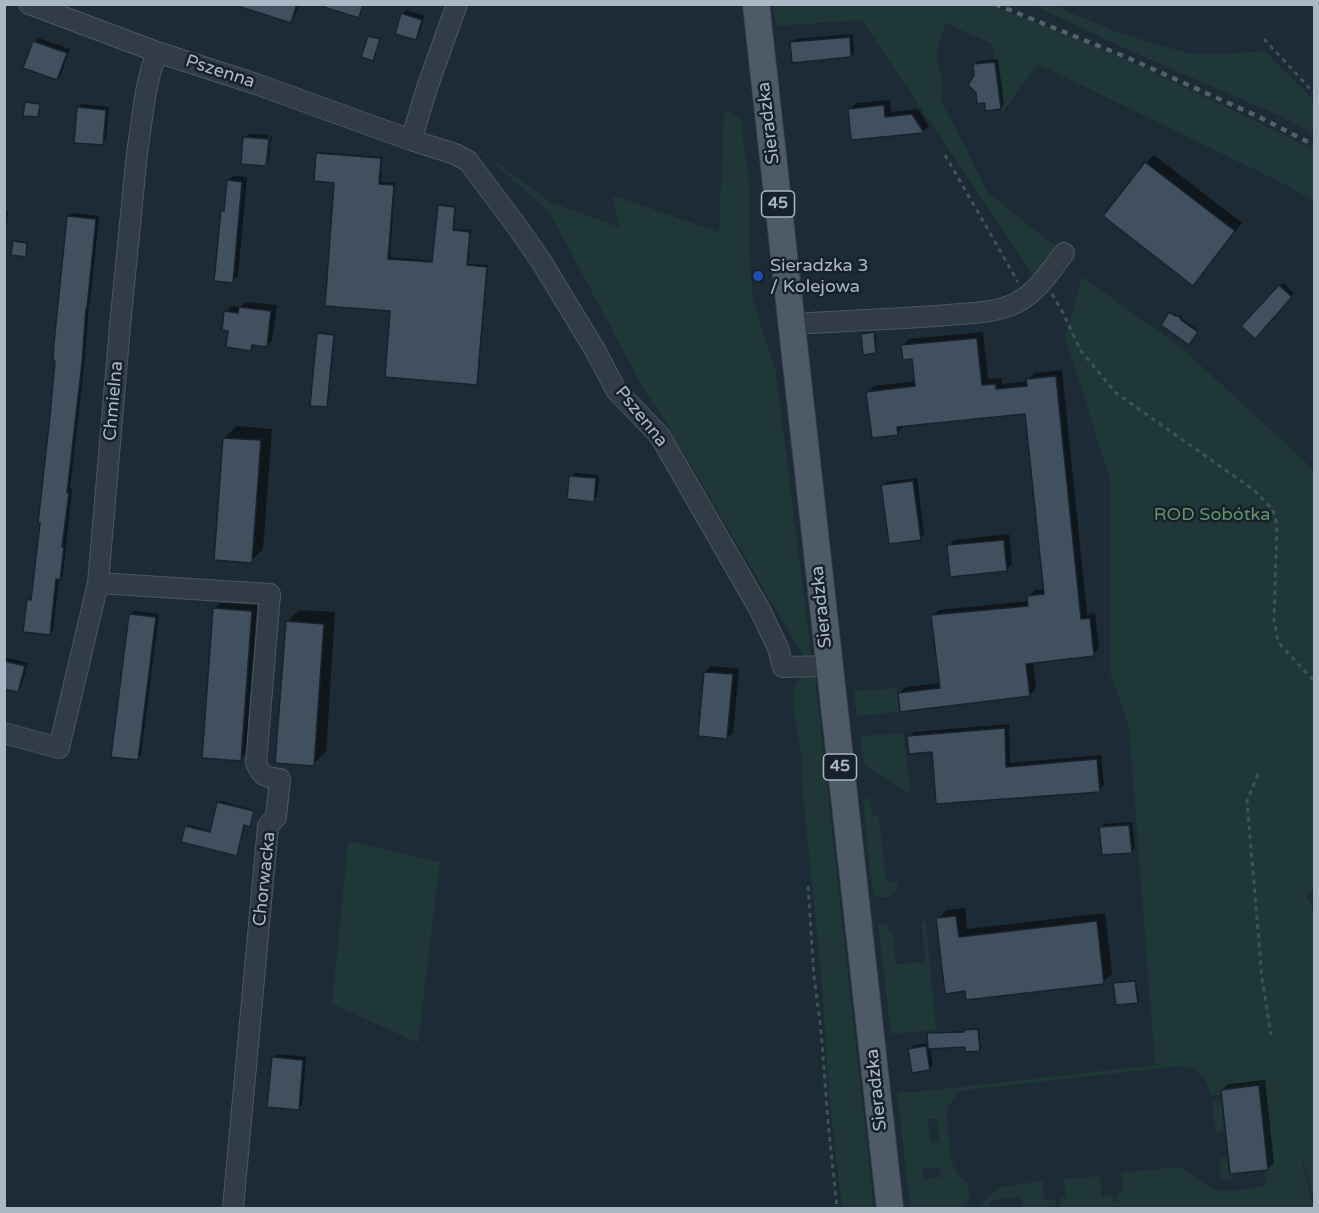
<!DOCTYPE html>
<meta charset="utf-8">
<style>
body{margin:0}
#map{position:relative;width:1319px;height:1213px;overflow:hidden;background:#1d2b36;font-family:"Varela Round",sans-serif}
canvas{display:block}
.frame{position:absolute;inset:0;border:6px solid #aab7c4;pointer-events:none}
</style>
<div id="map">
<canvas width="1319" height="1213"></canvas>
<div class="frame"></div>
</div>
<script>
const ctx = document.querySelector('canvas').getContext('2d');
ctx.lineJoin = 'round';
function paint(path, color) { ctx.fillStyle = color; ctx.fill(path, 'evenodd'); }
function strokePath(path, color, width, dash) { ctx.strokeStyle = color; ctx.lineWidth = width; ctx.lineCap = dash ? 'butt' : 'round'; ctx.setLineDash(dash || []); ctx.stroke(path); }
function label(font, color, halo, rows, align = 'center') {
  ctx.font = font + ' "Varela Round",sans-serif'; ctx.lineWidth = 5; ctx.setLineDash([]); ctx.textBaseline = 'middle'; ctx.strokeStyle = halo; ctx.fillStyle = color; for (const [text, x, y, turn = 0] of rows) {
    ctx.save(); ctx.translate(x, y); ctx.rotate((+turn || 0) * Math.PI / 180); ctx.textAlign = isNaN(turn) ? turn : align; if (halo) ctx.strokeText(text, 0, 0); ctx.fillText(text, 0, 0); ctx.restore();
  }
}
paint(new Path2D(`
 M 773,5 L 989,5 L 1054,29 L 1140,66 L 1314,149 L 1314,201 L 1282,183 L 1038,64 L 1002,113 L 992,44 L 945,23 C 943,33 936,45 937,56 C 938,71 948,85 940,99 L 970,156 L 987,192 L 1064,253 L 1039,285 L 862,20 L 776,26 Z
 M 1033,5 L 1052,5 L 1117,32 L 1166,47 L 1192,54 L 1222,54 L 1264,51 L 1314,101 L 1314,134 L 1280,116 L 1135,53 Z
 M 724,110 L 733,114 L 742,121 L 743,140 L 749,183 L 749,243 L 753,300 L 776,373 L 811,653 L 809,656 L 803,656 L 664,419 L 643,388 L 550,213 L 480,150 L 550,202 L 619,227 L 612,195 L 719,232 Z
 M 1082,277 L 1182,348 L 1314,470 L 1314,892 L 1305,893 L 1314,911 L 1314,1200 L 1293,1126 L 1314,1208 L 1023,1208 L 1021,1197 L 992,1200 L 987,1208 L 981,1207 L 989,1195 L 1002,1187 L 1043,1181 L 1044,1200 L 1055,1199 L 1056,1207 L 1061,1207 L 1060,1198 L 1066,1197 L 1064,1179 L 1100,1176 L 1102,1196 L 1112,1195 L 1113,1201 L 1117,1201 L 1117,1194 L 1124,1193 L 1121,1173 L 1178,1167 C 1193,1173 1205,1188 1222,1191 C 1230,1192 1256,1187 1266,1186 L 1265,1171 L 1268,1170 L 1260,1084 L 1221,1090 L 1221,1095 L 1211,1095 C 1207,1079 1199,1068 1181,1066 L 966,1090 L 959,1092 L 948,1107 L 947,1117 L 951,1161 L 957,1173 L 968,1184 L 970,1198 L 963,1208 L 910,1208 L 897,1092 L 914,1092 L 1155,1065 L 1129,728 L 1110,672 L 1110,479 L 1065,337 ZM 928,1119 L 937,1119 L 940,1141 L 942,1142 L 930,1143 ZM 939,1167 L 941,1177 L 924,1179 L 922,1169 Z
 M 809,676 L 815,677 L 874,1208 L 842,1208 L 829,1097 L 822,986 L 801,775 C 801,767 802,759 801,752 C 800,734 780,679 809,676 Z
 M 897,688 L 899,712 L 857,716 L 854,691 Z
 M 903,733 L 911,795 L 864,765 L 860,736 Z
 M 866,798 L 870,799 L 872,816 L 879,816 L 886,882 L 898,881 L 898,889 L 891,897 L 875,897 L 872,888 L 863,801 Z
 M 348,841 L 440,862 L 418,1043 L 332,1004 Z
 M 923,921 L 926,921 L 936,1030 L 891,1034 L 878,924 L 887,923 L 888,929 L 894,936 L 896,964 L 925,962 L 922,925 Z
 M 1221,1101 L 1224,1128 L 1221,1131 L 1215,1132 L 1212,1102 Z
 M 1219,1158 L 1227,1158 L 1229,1175 L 1233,1176 L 1234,1178 L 1224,1180 L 1221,1177 Z`), '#1f3737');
paint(new Path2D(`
 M 269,4 L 299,4 L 294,18 L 291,21 Z
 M 406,10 L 425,16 L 419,35 L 416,39 L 403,14 Z
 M 853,34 L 854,52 L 851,56 L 792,42 L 795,39 Z
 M 38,38 L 70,49 L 61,75 L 57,79 L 35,42 Z
 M 998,59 L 1004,104 L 1000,108 L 986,101 L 975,76 L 974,65 L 978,61 Z
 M 890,100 L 891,112 L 918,109 L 929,126 L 923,131 L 853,139 L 850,109 L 856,103 Z
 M 27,102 L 40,103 L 39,114 L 38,115 L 26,103 Z
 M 82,104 L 109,107 L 106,140 L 102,143 L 78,108 Z
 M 249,134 L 268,135 L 265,163 L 267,163 L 266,165 L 245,137 Z
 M 271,136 L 272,136 L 269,161 L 268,162 Z
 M 319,152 L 382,157 L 381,182 L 395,183 L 390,257 L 434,261 L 439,206 L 441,204 L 456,206 L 454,229 L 471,230 L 468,264 L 488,265 L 478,381 L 476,383 L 392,309 L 335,182 L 317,154 Z
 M 1154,155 L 1242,223 L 1201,276 L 1146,163 Z
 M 233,176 L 247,177 L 238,276 L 232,281 L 223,211 L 226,208 L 228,181 Z
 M 4,211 L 8,211 L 7,223 L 6,224 L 4,224 Z
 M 72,213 L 99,216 L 90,303 L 89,304 L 85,358 L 70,489 L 72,489 L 63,575 L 59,578 L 53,630 L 49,634 L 28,600 L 33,596 L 51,416 L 68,217 Z
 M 15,240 L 28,242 L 27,254 L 25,255 L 14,242 Z
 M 1283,283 L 1294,293 L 1255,337 L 1244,326 Z
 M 246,302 L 277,305 L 272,340 L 266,346 L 256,344 L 251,349 L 230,330 L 225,312 L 231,306 L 240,307 Z
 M 1171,312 L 1177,315 L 1181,315 L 1182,319 L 1198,330 L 1191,341 L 1170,313 Z
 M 875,331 L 877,350 L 876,352 L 862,334 L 864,333 Z
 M 320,332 L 335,334 L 328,404 L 327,406 L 318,334 Z
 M 983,332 L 988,379 L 1002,378 L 1002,384 L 1028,381 L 1034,373 L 1062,370 L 1087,614 L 1095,613 L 1099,648 L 1093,655 L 1033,662 L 1036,688 L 1030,695 L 900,693 L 906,687 L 941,683 L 933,616 L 939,610 L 1029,601 L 1028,597 L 1035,590 L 1045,589 L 1026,412 L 903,425 L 903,427 L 897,433 L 868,392 L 874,386 L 916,381 L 914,357 L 902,346 L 909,339 Z
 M 237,426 L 272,429 L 263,549 L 251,561 L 224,438 Z
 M 575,473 L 599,475 L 597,497 L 593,500 L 571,477 Z
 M 917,478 L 924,534 L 920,538 L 883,485 L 887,482 Z
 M 1009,534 L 1012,564 L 1006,570 L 948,546 L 954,540 Z
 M 220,603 L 257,605 L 246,753 L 240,759 L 214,609 Z
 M 299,610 L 335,612 L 326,752 L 313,764 L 287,622 Z
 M 134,611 L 159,614 L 141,755 L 137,759 L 130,615 Z
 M 4,657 L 28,663 L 21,687 L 18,691 L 4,687 Z
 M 711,666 L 739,669 L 733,732 L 727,738 L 705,672 Z
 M 1009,724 L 1010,763 L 1101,755 L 1104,785 L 1099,790 L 934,750 L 909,737 L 914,732 Z
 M 220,801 L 254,810 L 251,824 L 245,824 L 238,853 L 187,827 L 188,825 L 211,831 Z
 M 1132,822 L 1135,847 L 1132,851 L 1101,828 L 1104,824 Z
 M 965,908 L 967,929 L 1105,913 L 1112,974 L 1103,982 L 967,990 L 938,918 L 947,910 Z
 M 1136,980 L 1139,1000 L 1137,1001 L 1115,984 L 1116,982 Z
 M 979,1028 L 981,1048 L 979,1050 L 966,1046 L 930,1048 L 933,1065 L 929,1068 L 910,1049 L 914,1045 L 929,1043 L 928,1034 L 930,1033 L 965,1031 L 967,1029 Z
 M 277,1054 L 306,1057 L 302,1105 L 298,1108 L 274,1058 Z
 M 1265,1080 L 1274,1163 L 1268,1169 L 1222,1090 L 1228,1084 Z`), '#0007');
const building = new Path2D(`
 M 242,4 L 297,4 L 291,23 L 241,7 Z
 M 324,4 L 363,4 L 359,18 L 324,7 Z
 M 401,13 L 422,20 L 416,40 L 395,34 Z
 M 368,36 L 380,39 L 373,61 L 361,57 Z
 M 850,37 L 851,57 L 792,63 L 790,42 Z
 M 33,41 L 67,53 L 57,80 L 23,68 Z
 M 995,62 L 1001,109 L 985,111 L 985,103 L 977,104 L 976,93 L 968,85 L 974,75 L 973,64 Z
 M 25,102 L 40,104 L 38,117 L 23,116 Z
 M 884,105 L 885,117 L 912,114 L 924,133 L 851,140 L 848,109 Z
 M 77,107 L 106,110 L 103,145 L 74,143 Z
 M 243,137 L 269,139 L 266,166 L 241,164 Z
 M 316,153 L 381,158 L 379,184 L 394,185 L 388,259 L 432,262 L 438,205 L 455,207 L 453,230 L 470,232 L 467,265 L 487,267 L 477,385 L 385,377 L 390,311 L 325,306 L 334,183 L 314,181 Z
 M 1145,162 L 1235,231 L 1193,286 L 1103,216 Z
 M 227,180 L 242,182 L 233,283 L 214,281 L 221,210 L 224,211 Z
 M 67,216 L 96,219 L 87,308 L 86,308 L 82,363 L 67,493 L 69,493 L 62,547 L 64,547 L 60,580 L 56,579 L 50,635 L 23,632 L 27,599 L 31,600 L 40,523 L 38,523 L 50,416 L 55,361 L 53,361 L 54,343 Z
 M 13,241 L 27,243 L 26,257 L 11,255 Z
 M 1279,285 L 1292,297 L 1255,339 L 1241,326 Z
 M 239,307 L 271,311 L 267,347 L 252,345 L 251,351 L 226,347 L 228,331 L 222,330 L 224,311 L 238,313 Z
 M 1169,312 L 1175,316 L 1179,316 L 1181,320 L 1198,332 L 1189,345 L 1161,325 Z
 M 874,332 L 876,353 L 863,355 L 861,334 Z
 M 317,333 L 334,335 L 327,407 L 310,406 Z
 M 977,338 L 982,385 L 996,384 L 996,389 L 1027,386 L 1026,379 L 1056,376 L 1081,619 L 1090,618 L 1094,656 L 1026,664 L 1030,696 L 900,712 L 898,693 L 940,688 L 931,615 L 1028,606 L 1027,596 L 1044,594 L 1025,414 L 897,427 L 898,435 L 872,438 L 866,392 L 915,386 L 912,359 L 903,360 L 901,345 Z
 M 223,438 L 261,440 L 252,563 L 214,560 Z
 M 569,476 L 596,478 L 594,502 L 567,499 Z
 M 913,481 L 921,540 L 889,544 L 881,485 Z
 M 1004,540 L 1007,571 L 950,577 L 947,545 Z
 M 213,608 L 252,611 L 241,761 L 202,758 Z
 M 129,614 L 156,617 L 138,760 L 111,757 Z
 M 286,621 L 324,624 L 314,766 L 275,763 Z
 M 4,661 L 25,666 L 18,692 L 4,689 Z
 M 704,672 L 733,674 L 727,739 L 698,736 Z
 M 1005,728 L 1006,767 L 1097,759 L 1100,792 L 936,804 L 932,752 L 909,754 L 907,736 Z
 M 217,802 L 254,811 L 250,827 L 244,825 L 237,856 L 181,842 L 185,826 L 210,832 Z
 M 1129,825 L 1132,853 L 1102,855 L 1099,827 Z
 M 956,916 L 959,937 L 1097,921 L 1104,984 L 966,1000 L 965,991 L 945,994 L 936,918 Z
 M 1135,981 L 1138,1003 L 1116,1005 L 1113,983 Z
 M 978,1029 L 980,1051 L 965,1052 L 965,1047 L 928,1049 L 927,1033 L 964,1032 L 964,1030 Z
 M 926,1046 L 930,1070 L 912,1073 L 908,1049 Z
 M 272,1057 L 303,1060 L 299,1110 L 267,1107 Z
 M 1259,1085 L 1268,1170 L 1230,1174 L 1221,1090 Z`);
paint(building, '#40505f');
strokePath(building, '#19232d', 1.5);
const minor = new Path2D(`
 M 29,4 L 157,52 L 256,84 L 411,140 L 455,154 L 468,161 L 516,225 L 541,261 L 595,350 L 616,390 L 660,436 L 760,610 L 778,648 L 783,667 L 829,666
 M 411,140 L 427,88 L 457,4
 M 792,324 C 844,321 896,319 948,315 C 970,313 996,313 1016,303 C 1037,292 1050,272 1064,253
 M 98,583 L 270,594 L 256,763 C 262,777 265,777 280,779 L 276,817 L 268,826 L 233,1208
 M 4,733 L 59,748 L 98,583 L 120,326 L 137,153 L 146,91 L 151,70 L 157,52`);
const major = new Path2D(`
 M 756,4 L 890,1208`);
strokePath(minor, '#4c5762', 22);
strokePath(major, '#3a4550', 28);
strokePath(new Path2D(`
 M 1264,39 L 1314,93
 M 945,155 L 1018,282
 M 1052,294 L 1063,313 L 1081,351 L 1116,393 L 1254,490 L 1273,510 L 1277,525 L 1274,619 L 1278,642 L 1314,681
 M 1258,774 L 1247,801 L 1262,978 L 1271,1035
 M 808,886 L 814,977 L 821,1030 L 828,1122 L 837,1208`), '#3d5455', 3, [4.5, 4.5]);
strokePath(minor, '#313c47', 20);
strokePath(major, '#4e5b67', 26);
strokePath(new Path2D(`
 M 995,4 L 1126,57 L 1257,116 L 1314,145`), '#52616e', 4.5, [6, 6]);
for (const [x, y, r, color] of [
 [758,276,6,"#1a4fb4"]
]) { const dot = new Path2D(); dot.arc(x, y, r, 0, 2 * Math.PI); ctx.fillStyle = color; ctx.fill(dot); strokePath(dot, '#17212b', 2); }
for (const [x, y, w] of [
 [778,204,33],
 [840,767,33]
]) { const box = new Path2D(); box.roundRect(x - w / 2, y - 13, w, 26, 4.5); ctx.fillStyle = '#17212b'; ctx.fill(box); strokePath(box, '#aab7c4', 1.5); }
label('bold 16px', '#aab7c4', null, [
 ["45",778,204],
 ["45",840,767]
]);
label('18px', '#aab7c4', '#17212b', [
 ["Pszenna",220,72,18],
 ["Sieradzka",769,123,-97],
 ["Chmielna",114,401,-85],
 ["Pszenna",641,417,51],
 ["Sieradzka",822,607,-96],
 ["Chorwacka",265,879,-84],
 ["Sieradzka",877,1090,-96]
]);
label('18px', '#aab7c4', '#17212b', [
 ["Sieradzka 3",770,266],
 ["/ Kolejowa",770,287]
], 'left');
label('18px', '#619568', '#17212b', [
 ["ROD Sobótka",1212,515]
]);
</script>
